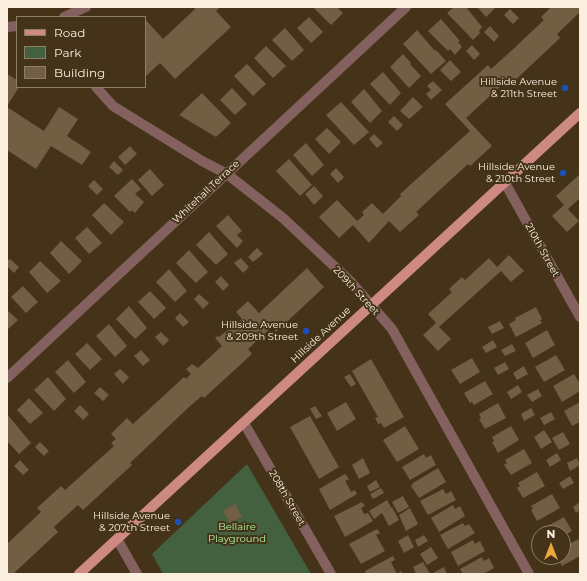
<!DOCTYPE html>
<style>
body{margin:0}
#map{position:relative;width:587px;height:581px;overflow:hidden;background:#443318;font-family:Montserrat,sans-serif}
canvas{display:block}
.frame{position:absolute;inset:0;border:8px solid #faefdf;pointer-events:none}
.legend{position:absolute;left:16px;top:16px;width:130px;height:72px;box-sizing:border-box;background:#443318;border:1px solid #8d7e68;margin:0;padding:5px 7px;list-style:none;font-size:12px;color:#faefdf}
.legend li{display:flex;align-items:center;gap:8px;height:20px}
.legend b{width:20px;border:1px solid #8d7e68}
.north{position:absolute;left:531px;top:525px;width:40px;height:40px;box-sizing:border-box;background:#443318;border:1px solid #8d7e68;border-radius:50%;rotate:0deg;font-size:11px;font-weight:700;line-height:16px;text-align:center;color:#faefdf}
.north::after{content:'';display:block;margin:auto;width:14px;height:18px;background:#eaaa39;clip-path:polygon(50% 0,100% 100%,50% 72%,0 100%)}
</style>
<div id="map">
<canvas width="587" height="581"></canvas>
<div class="frame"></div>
<ul class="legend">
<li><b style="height:5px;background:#cf8983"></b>Road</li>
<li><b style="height:11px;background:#43613e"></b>Park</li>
<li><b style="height:11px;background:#715e43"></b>Building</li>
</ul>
<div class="north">N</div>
</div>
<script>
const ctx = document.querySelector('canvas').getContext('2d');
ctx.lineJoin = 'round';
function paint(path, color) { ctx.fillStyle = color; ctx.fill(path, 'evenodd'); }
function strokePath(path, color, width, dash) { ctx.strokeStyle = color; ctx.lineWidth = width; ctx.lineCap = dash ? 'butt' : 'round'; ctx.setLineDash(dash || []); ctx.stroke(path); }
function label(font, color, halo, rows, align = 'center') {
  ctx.font = font + ' Montserrat,sans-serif'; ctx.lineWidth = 4; ctx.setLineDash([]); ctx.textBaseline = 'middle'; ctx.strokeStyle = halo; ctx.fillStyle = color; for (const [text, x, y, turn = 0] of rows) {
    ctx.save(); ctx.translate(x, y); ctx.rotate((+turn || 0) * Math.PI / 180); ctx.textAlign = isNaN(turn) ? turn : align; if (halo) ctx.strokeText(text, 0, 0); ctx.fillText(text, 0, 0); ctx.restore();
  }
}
paint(new Path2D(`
 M 247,464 L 311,574 L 163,574 L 152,554 Z`), '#43613e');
paint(new Path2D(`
 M 193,7 L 220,7 L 216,11 L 231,27 L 175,79 L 160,63 L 145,77 L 145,19 L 163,39 L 195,9 Z
 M 313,7 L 337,7 L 343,13 L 331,25 Z
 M 454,7 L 466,7 L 482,27 L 479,31 L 480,33 L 473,40 L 447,13 Z
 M 477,7 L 496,7 L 486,17 Z
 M 551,7 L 580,7 L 580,12 L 557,34 L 560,38 L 508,87 L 504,83 L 466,118 L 492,146 L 470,166 L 468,164 L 416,212 L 419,215 L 400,232 L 389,221 L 369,243 L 353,225 L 339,238 L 319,217 L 337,200 L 357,221 L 364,215 L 362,212 L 372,203 L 383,214 L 401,196 L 400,194 L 470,131 L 445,104 L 488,65 L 491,69 L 510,52 L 544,20 L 541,17 Z
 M 510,9 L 519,18 L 513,24 L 504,15 Z
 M 309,17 L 323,32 L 311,43 L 297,28 Z
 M 441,19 L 460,41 L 458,42 L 462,47 L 455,55 L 450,49 L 448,51 L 428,31 Z
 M 490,26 L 499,36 L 494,42 L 484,32 Z
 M 285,28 L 304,50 L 292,61 L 272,40 Z
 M 417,30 L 435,51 L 436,50 L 446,61 L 431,74 L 403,44 Z
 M 472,45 L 480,54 L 474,60 L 466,51 Z
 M 266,46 L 286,66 L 273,78 L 254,58 Z
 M 403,54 L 411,63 L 410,64 L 421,76 L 409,88 L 390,67 Z
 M 450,60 L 461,72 L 451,81 L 440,70 Z
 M 247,64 L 266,84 L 253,96 L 234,76 Z
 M 383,72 L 401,93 L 390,105 L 370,84 Z
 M 7,74 L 17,80 L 17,87 L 19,87 L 7,106 Z
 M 433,81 L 442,90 L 431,100 L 426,94 L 431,90 L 427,86 Z
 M 232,88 L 247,104 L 235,115 L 220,100 Z
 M 364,89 L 382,111 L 370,123 L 351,102 Z
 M 202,93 L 231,123 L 216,137 L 179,115 Z
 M 413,97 L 423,107 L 409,119 L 400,111 Z
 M 341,102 L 369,132 L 354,145 L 326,115 Z
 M 7,107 L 44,131 L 59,107 L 78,119 L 67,136 L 91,152 L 82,165 L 51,146 L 36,169 L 7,150 Z
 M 394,116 L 403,125 L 397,131 L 388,122 Z
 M 327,128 L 341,142 L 329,154 L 315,139 Z
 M 374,134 L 383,143 L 377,148 L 369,139 Z
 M 306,143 L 324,165 L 312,176 L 293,155 Z
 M 130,146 L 137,154 L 125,165 L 118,157 Z
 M 289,159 L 312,185 L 300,196 L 276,171 Z
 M 114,161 L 123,170 L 118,175 L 109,167 Z
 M 336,168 L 344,177 L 338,183 L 330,174 Z
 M 150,169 L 164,185 L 152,196 L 138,180 Z
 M 580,174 L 580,198 L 568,209 L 579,221 L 567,232 L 552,216 L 564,205 L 556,196 Z
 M 132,179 L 141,189 L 135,194 L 144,202 L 135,213 L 132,210 L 130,212 L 114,196 Z
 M 94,180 L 103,189 L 97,195 L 88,186 Z
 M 314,186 L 323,196 L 314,205 L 305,194 Z
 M 104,203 L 124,222 L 111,235 L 92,215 Z
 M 228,215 L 242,231 L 237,235 L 243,241 L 237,248 L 216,226 Z
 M 87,227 L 102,243 L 89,254 L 75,238 Z
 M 209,232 L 228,254 L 216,265 L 196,245 Z
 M 61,241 L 82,261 L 69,274 L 50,253 Z
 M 257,248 L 263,254 L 253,262 L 248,257 Z
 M 189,250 L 208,272 L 196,283 L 176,263 Z
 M 509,255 L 524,271 L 511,282 L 501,271 L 439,327 L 451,339 L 438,351 L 423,335 L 436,323 L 428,314 L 452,292 L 449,289 L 462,277 L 465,280 L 489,258 L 497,267 Z
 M 241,258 L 249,267 L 243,273 L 234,263 Z
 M 10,259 L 19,267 L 14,273 L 7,266 L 7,261 Z
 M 40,261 L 61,281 L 47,293 L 29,272 Z
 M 307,268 L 324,287 L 276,332 L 272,327 L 248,349 L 252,354 L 204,398 L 202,396 L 189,407 L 130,463 L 132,465 L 83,510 L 78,505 L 54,527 L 58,532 L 13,574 L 9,574 L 7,572 L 7,544 L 41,512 L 37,508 L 61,486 L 65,490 L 114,446 L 111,443 L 116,439 L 111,434 L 127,418 L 133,424 L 184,377 L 186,379 L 191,374 L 186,369 L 192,364 L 198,368 L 222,346 L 215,338 L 218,336 L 219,337 L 229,329 L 230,330 L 242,319 L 236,312 L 248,301 L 259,313 Z
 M 169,269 L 187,291 L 175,302 L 156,282 Z
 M 221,276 L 229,285 L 223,291 L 215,282 Z
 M 23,286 L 38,302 L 26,313 L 11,297 Z
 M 150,291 L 166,308 L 154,319 L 138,302 Z
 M 199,294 L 209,303 L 203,309 L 194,299 Z
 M 129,306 L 147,328 L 135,339 L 116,319 Z
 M 536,307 L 542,319 L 540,320 L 542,323 L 516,337 L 509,324 L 516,320 L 515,318 Z
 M 7,310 L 18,320 L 7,330 Z
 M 180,313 L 189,322 L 183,327 L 175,318 Z
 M 500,321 L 504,328 L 492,334 L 488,327 Z
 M 109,324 L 127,346 L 115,357 L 96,336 Z
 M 547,330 L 555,345 L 533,358 L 525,343 Z
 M 161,332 L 169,340 L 163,346 L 155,337 Z
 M 493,340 L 497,347 L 486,353 L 482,347 Z
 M 87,343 L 102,359 L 90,370 L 75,354 Z
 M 512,344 L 516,351 L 505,356 L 501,350 Z
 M 141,350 L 150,360 L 143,366 L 134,356 Z
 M 556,355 L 565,370 L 544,382 L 535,367 Z
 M 472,358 L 480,372 L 460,384 L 451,370 Z
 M 371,359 L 404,417 L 384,428 L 381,423 L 378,424 L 375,418 L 378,417 L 352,371 Z
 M 68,360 L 86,382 L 74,393 L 55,372 Z
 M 505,362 L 509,369 L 498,375 L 494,368 Z
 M 524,366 L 528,374 L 517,380 L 513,373 Z
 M 120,369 L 129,377 L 123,384 L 114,374 Z
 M 350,374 L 356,384 L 351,387 L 344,377 Z
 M 574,374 L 580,384 L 580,391 L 562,402 L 553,386 Z
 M 48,377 L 66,399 L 54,411 L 34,390 Z
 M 485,381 L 493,394 L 474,405 L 472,402 L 470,403 L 464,393 Z
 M 518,385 L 522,392 L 511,399 L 507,392 Z
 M 100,387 L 109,395 L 103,401 L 94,393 Z
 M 538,389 L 542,396 L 532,402 L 527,395 Z
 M 29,398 L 43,413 L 30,424 L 17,410 Z
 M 346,402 L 356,419 L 337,431 L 327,413 Z
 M 580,402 L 580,422 L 572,426 L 564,411 Z
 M 498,403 L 506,418 L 485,429 L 479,419 L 481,418 L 479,414 Z
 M 80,405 L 89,414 L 83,420 L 74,411 Z
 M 315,406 L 322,416 L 316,419 L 310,409 Z
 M 531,408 L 535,415 L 524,421 L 521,414 Z
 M 551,412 L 555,419 L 544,425 L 540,418 Z
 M 7,414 L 31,443 L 19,454 L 7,441 Z
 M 310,416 L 339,467 L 319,479 L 290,427 Z
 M 405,426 L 419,449 L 397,462 L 383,440 Z
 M 511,426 L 519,440 L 498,453 L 492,442 L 494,441 L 492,437 Z
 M 544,430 L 552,442 L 541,449 L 534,437 Z
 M 563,432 L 570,444 L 559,450 L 552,438 Z
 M 40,442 L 49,451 L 44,456 L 35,447 Z
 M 524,449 L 532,463 L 511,475 L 504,465 L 507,463 L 505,460 Z
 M 557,453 L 561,460 L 550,467 L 546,460 Z
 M 424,454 L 426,458 L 431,455 L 436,465 L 410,480 L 402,467 Z
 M 363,458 L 370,473 L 359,479 L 352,465 Z
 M 577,458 L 580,465 L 570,471 L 567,463 Z
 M 20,460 L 29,470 L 23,475 L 14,466 Z
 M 438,468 L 446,482 L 419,498 L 411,486 L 413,483 Z
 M 537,472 L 545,486 L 523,498 L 517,488 L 520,486 L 518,483 Z
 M 345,474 L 349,479 L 345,481 L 348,486 L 351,492 L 355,490 L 357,494 L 330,510 L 319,489 Z
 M 570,476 L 574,483 L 563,489 L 559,483 Z
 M 376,480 L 380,487 L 370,492 L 367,486 Z
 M 381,488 L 384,493 L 373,499 L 370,494 Z
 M 443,489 L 446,494 L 451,491 L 456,500 L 428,515 L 420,501 Z
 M 552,494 L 560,508 L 537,521 L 531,510 L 533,509 L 531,506 Z
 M 403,496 L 409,507 L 398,513 L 392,502 Z
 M 387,500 L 391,507 L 383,512 L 392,507 L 399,520 L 389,526 L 382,513 L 374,519 L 369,511 Z
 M 362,502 L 365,506 L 361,508 L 364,514 L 368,513 L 373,521 L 345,537 L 334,516 Z
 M 580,502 L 580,510 L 576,513 L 573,507 Z
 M 235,504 L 242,517 L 230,523 L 223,511 Z
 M 453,505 L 455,509 L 460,506 L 465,516 L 439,532 L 431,518 Z
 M 410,508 L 418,524 L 406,531 L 399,515 Z
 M 564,517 L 572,531 L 563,536 L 563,533 L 543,533 L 546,532 L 544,528 Z
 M 463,523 L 465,526 L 469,524 L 475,533 L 448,549 L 440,535 Z
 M 377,529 L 380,533 L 376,535 L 385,551 L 361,564 L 349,544 Z
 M 408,535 L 414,547 L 404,553 L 398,541 Z
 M 424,535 L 428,541 L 418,547 L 415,540 Z
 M 578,539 L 580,544 L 580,556 L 562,566 L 557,557 L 563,557 L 563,548 Z
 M 473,540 L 475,544 L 480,541 L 485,551 L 458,566 L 451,552 Z
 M 431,547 L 438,558 L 427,565 L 420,554 Z
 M 393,556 L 395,560 L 391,562 L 397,574 L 401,571 L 403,574 L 366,574 L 365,571 Z
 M 482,557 L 484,561 L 489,558 L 494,568 L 483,574 L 463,574 L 460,569 Z
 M 423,562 L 430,574 L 416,574 L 413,567 Z
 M 444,567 L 447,574 L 434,574 L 433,573 Z`), '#715e43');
strokePath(new Path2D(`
 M 64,17 L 86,7
 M 7,27 L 17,26
 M 96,87 L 113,106 L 202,161 L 227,174 L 283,218 L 352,283 L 392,329 L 529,574
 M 505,183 L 580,317
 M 7,378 L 406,7
 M 244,423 L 331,574
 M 117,539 L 137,574`), '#84615e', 10);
strokePath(new Path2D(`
 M 79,574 L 580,113`), '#cf8983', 10);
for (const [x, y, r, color] of [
 [565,88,4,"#1a4fb4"],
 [563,173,4,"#1a4fb4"],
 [306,331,4,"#1a4fb4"],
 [178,522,4,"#1a4fb4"]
]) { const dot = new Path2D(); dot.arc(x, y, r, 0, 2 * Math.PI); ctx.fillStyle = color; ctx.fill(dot); strokePath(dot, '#443318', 1.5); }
label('10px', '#faefdf', '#443318', [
 ["Hillside Avenue",557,82],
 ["& 211th Street",557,94],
 ["Hillside Avenue",555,167],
 ["& 210th Street",555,179],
 ["Hillside Avenue",298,325],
 ["& 209th Street",298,337],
 ["Hillside Avenue",170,516],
 ["& 207th Street",170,528]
], 'right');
label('10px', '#faefdf', '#443318', [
 ["Whitehall Terrace",206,192,-43],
 ["210th Street",542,250,61],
 ["209th Street",356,291,47],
 ["Hillside Avenue",321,335,-43],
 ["208th Street",287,498,60]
]);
label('10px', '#adf4a1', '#443318', [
 ["Bellaire",237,527],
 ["Playground",237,539]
]);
</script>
